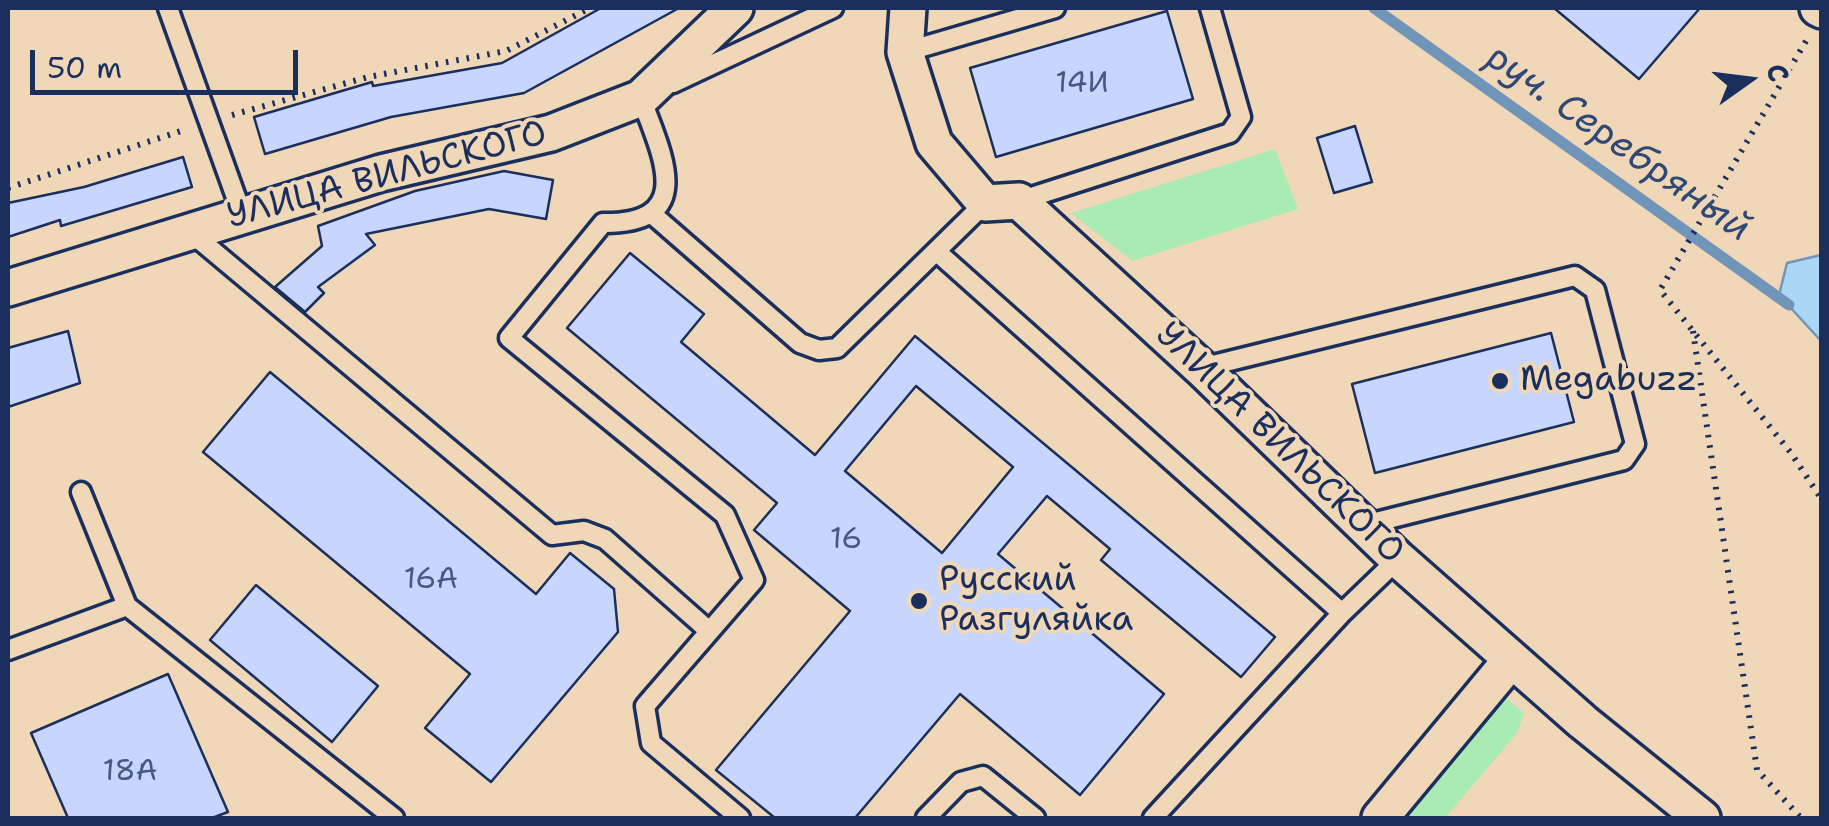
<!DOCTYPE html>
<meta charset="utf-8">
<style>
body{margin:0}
#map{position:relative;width:1829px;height:826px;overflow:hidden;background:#efd7b7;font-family:"Shantell Sans",sans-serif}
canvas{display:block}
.frame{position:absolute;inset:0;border:10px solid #1b2f5e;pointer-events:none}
.north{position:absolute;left:1699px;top:30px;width:100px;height:100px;-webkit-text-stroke:8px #efd7b7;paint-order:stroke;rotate:76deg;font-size:28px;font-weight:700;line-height:40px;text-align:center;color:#1b2f5e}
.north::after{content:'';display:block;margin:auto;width:35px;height:45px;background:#1b2f5e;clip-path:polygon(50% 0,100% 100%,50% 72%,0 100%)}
.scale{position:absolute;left:30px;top:50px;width:268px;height:45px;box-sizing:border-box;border:5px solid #1b2f5e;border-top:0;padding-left:12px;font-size:30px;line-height:35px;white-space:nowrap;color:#1b2f5e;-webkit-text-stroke:8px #efd7b7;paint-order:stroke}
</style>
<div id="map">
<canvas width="1829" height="826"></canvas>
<div class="frame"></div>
<div class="north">С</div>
<div class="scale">50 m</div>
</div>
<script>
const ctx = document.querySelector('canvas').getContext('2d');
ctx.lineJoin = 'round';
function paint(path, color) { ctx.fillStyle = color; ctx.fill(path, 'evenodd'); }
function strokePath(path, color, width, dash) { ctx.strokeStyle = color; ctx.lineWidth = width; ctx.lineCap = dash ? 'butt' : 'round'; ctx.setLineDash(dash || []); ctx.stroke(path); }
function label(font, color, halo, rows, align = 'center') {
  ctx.font = font + ' "Shantell Sans",sans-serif'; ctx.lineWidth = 8; ctx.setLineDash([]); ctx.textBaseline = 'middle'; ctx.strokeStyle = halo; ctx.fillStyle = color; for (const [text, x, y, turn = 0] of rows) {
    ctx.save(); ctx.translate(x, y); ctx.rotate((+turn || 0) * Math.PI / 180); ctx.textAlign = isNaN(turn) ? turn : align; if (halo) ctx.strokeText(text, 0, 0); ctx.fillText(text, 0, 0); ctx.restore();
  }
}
paint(new Path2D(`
 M 1275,149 L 1298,209 L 1132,261 L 1071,213 Z
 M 1504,696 L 1524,713 L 1517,733 L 1445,818 L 1400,818 Z`), '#aaebb4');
const water = new Path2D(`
 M 1821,255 L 1822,255 L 1821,341 L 1779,295 L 1787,263 Z`);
paint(water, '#aad7f6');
strokePath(water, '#7194b9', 2.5);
strokePath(new Path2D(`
 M 1374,8 L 1789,305`), '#7194b9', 11);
const building = new Path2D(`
 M 601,8 L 679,8 L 524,93 L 391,117 L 265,154 L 254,117 L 372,82 L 373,86 L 502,63 Z
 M 1554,8 L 1700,8 L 1639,79 Z
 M 1167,11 L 1193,99 L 996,157 L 970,68 Z
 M 1355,126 L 1372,182 L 1334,193 L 1317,138 Z
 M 183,157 L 192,187 L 61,226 L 60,220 L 8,237 L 8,203 L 84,187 Z
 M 504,171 L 553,180 L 546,219 L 489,209 L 366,234 L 375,245 L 318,287 L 324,293 L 305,312 L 275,287 L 322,246 L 318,226 L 415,191 Z
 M 630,253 L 704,314 L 681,342 L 815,455 L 915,336 L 1275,637 L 1241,677 L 1101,560 L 1110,549 L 1047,496 L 998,554 L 1164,694 L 1080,795 L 960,694 L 855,818 L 775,818 L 716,770 L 850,611 L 754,530 L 777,503 L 567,328 ZM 916,386 L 1013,467 L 942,553 L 845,471 Z
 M 68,331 L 80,383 L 8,407 L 8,348 Z
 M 1551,333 L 1574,422 L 1375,473 L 1352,384 Z
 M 270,372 L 536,594 L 570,553 L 614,589 L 618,632 L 491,782 L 425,728 L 470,674 L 203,452 Z
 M 256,585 L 378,686 L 332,742 L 210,640 Z
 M 168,674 L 228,812 L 212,818 L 68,818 L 31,733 Z`);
paint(building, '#c8d6fd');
strokePath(building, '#1b2f5e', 2.5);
const lane = new Path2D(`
 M 168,8 L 242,214
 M 905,52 L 1055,8
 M 673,83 L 833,8
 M 645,96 L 641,98 C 662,155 698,224 603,223 L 509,338 L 725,515 L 754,580 L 645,706 L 651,743 L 740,818
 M 1019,201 L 1230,133 L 1241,117 L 1210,8
 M 652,214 L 800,343 L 819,350 L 837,348 L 985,203
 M 189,231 L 552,535 L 584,531 L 605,539 L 708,630
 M 936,251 L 1342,613
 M 1201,368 L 1575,276 L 1595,290 L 1635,444 L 1624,460 L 1364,525
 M 81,492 L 127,606
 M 8,650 L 127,606 L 394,818
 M 926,818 L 961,782 L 983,776 L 1035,818
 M 1153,818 L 1342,613 L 1398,559`);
const street = new Path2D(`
 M 908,8 L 905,52 L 934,143 L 985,203 L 1019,201 L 1201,368 L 1398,559 L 1583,722 L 1702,818
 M 1818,8 L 1822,10
 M 8,288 L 381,173 L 551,133 L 641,98 L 735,8
 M 1380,818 L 1511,660`);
strokePath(lane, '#1b2f5e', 25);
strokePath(street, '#1b2f5e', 42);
strokePath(new Path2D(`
 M 1806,41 L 1660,290 L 1791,453 L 1822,500
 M 232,115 L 368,77 L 506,51 L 590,8
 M 8,188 L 187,129
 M 1693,331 L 1757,770 L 1801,818`), '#1b2f5e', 6, [2.5, 8]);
strokePath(lane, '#efd7b7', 18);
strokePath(street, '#efd7b7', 35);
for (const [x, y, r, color] of [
 [1500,381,10,"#1b2f5e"],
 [919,601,10,"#1b2f5e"]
]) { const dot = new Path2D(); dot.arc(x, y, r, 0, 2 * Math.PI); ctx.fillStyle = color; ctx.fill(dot); strokePath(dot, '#efd7b7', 4); }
label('30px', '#465986', null, [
 ["14И",1082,84],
 ["16",846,540],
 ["16А",431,580],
 ["18А",130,772]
]);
label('35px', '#1b2f5e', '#efd7b7', [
 ["УЛИЦА ВИЛЬСКОГО",387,176,-15],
 ["УЛИЦА ВИЛЬСКОГО",1279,444,44]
]);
label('35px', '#1b2f5e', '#efd7b7', [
 ["Megabuzz",1520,381],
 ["Русский",939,581],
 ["Разгуляйка",939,621]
], 'left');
label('italic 38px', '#304875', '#efd7b7', [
 ["руч. Серебряный",1618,144,35]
]);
</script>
